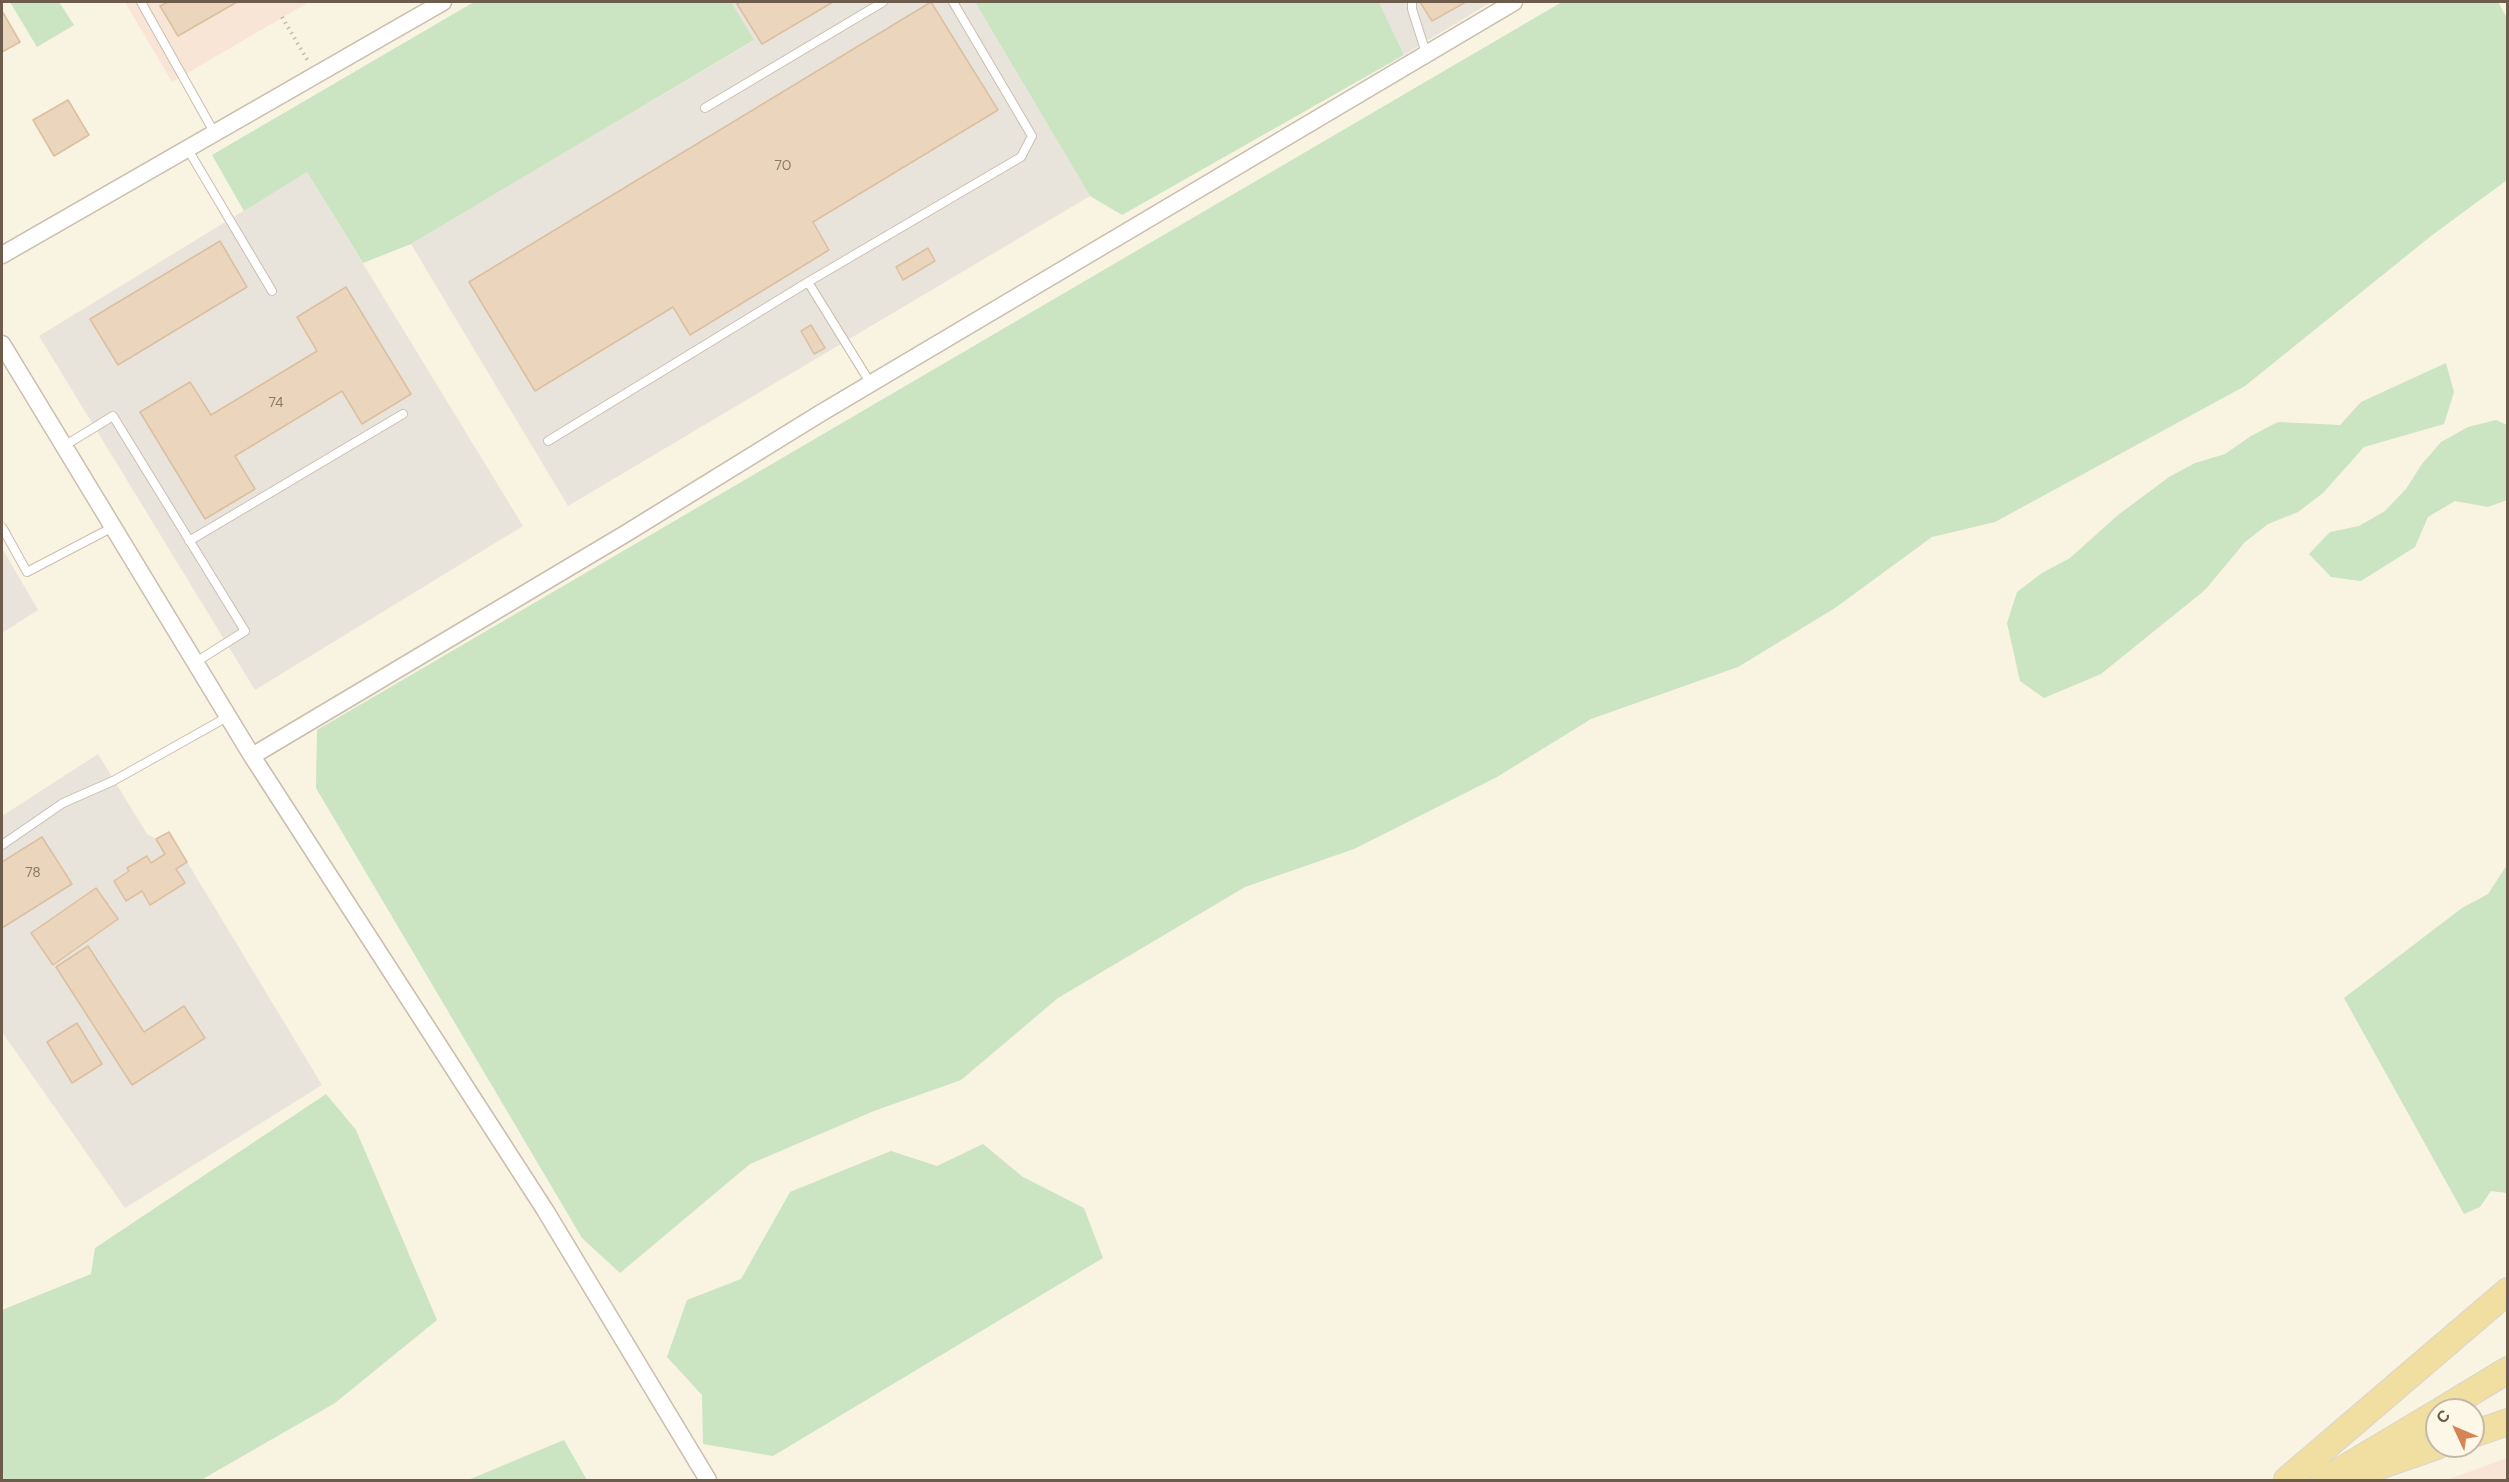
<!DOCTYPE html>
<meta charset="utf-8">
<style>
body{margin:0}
#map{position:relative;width:2509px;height:1482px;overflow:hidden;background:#f9f3e2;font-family:"DM Sans",sans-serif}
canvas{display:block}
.frame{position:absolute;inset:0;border:3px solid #6d5c4b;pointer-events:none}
.north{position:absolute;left:2425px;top:1398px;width:60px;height:60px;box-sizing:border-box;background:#fcf7e7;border:2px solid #c3b9a9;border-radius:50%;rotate:314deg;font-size:16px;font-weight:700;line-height:24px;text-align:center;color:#6d5c4b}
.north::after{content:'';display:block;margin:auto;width:21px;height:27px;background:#d58454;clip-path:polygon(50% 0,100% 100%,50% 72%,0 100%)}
</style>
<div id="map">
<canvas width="2509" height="1482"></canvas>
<div class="frame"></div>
<div class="north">С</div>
</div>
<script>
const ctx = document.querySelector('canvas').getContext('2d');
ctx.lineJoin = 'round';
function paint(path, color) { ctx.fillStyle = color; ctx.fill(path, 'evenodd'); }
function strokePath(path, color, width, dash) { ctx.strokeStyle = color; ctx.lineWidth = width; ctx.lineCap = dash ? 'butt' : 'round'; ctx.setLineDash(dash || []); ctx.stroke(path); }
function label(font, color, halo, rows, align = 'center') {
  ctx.font = font + ' "DM Sans",sans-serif'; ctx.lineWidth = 6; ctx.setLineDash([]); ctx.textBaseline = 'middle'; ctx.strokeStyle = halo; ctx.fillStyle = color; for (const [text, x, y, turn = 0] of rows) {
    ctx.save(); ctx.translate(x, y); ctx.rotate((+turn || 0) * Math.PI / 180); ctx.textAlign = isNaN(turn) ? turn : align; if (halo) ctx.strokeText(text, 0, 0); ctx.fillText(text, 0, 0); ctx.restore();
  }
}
paint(new Path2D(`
 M 125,2 L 309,2 L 172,82 Z
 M 2507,1458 L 2507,1480 L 2446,1480 L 2466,1473 Z`), '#f8e5d6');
paint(new Path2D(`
 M 731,2 L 975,2 L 1090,196 L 568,506 L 411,244 L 753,41 Z
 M 1379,2 L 1491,2 L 1404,55 Z
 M 307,172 L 523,526 L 255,690 L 39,336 Z
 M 2,548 L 38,610 L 2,633 Z
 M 98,754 L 147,834 L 156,839 L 169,832 L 322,1085 L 125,1208 L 2,1032 L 2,816 Z`), '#e8e4dc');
paint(new Path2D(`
 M 10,2 L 59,2 L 74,25 L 37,47 Z
 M 474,2 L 731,2 L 754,40 L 411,244 L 363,263 L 307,172 L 244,211 L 212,155 Z
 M 975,2 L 1379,2 L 1404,55 L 1122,215 L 1090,196 Z
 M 1562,2 L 2498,2 L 2507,18 L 2507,180 L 2431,236 L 2245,386 L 1995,522 L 1932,537 L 1835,608 L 1738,667 L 1591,719 L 1497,777 L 1354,849 L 1245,887 L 1058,998 L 961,1080 L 874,1111 L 750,1164 L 620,1273 L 582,1238 L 316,788 L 317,730 Z
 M 2446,363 L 2454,392 L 2444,424 L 2364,447 L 2323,493 L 2298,512 L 2268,524 L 2245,542 L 2205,590 L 2101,674 L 2044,698 L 2020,681 L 2007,623 L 2017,592 L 2042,573 L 2070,558 L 2118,515 L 2169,477 L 2195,463 L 2225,454 L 2251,436 L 2278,422 L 2340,425 L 2361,402 Z
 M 2496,420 L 2507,425 L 2507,500 L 2488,507 L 2455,501 L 2428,517 L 2415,547 L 2361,581 L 2331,577 L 2309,554 L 2330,532 L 2359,526 L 2385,511 L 2406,489 L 2422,464 L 2441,442 L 2468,427 Z
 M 2507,865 L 2507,1193 L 2491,1191 L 2480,1207 L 2464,1214 L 2344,998 L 2462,908 L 2488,894 Z
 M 326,1094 L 356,1130 L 437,1320 L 335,1403 L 201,1480 L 2,1480 L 2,1310 L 91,1274 L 95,1248 Z
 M 983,1144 L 1023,1177 L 1084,1208 L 1103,1258 L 773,1456 L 703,1444 L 702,1395 L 667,1357 L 687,1300 L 741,1279 L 790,1192 L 891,1151 L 937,1166 Z
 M 564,1440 L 587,1480 L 468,1480 Z`), '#cbe4c2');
const building = new Path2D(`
 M 168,2 L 237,2 L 178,36 L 160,6 Z
 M 741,2 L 833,2 L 762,44 L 737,4 Z
 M 931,2 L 998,110 L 813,222 L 829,250 L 690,335 L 673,307 L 535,391 L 469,282 Z
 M 1420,2 L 1466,2 L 1432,21 Z
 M 2,11 L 20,42 L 2,52 Z
 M 68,100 L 89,135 L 54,156 L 33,120 Z
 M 220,241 L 247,287 L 118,365 L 90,319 Z
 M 928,248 L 935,261 L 903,280 L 896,267 Z
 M 346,287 L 411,394 L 362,424 L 342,391 L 235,456 L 255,489 L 205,519 L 140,412 L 190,382 L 211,415 L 317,351 L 297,317 Z
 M 811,325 L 825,348 L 814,354 L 801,331 Z
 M 169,832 L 187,862 L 176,869 L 185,883 L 150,905 L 142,891 L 126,901 L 114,881 L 129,871 L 127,868 L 147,856 L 151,863 L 165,854 L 156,839 Z
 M 42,837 L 72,884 L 2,928 L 2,862 Z
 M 96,888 L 118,919 L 53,965 L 31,933 Z
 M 88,946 L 144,1032 L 184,1006 L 205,1038 L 132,1085 L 56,967 Z
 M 77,1023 L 102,1064 L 72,1083 L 47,1042 Z`);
paint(building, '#ebd6bd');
strokePath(building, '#dbbf9f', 1.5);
const service = new Path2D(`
 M 141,2 L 214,132
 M 1412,2 L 1412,9 L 1426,53
 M 705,108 L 883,2
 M 187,148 L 272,291
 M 808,282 L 1021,157 L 1032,136 L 953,2
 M 548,441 L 808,282 L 871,384
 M 64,446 L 113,416 L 245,631 L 196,662
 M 2,527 L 27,572 L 113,527
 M 189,541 L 403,414
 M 2,845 L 63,803 L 113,781 L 229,716`);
const minor = new Path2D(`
 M 2,255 L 443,2
 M 2,344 L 252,756 L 545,1210 L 708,1480
 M 252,756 L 625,534 L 821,413 L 1514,2`);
const primary = new Path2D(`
 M 2442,1410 L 2508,1370
 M 2473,1434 L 2508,1422
 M 2359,1473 L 2437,1446
 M 2287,1480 L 2508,1291
 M 2325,1480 L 2437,1413`);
strokePath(service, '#cabead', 10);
strokePath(minor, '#cabead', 19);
strokePath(primary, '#d9d5d0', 28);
strokePath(new Path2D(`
 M 282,17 L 308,61`), '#cfb9a0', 4, [1.5, 4.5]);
strokePath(service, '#fff', 8);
strokePath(minor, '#fff', 16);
strokePath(primary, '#f0dfa1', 26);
label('14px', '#8c7a68', null, [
 ["70",783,166],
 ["74",276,403],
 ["78",33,873]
]);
</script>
